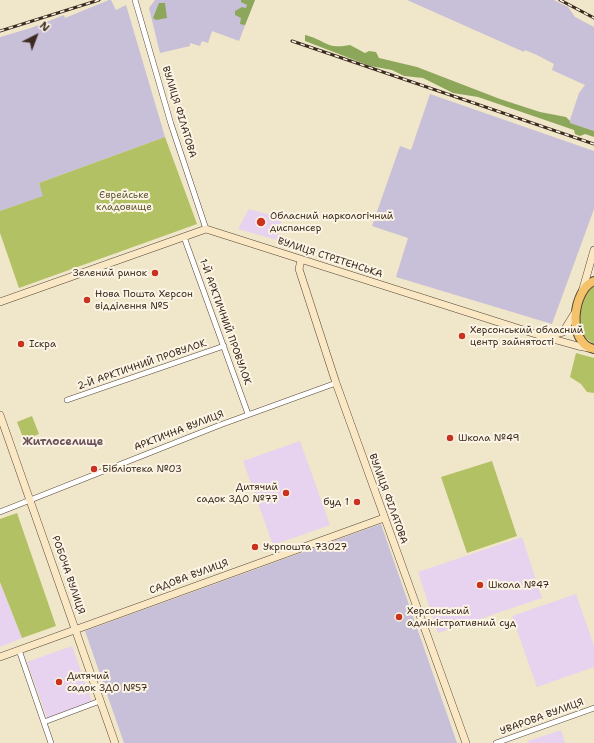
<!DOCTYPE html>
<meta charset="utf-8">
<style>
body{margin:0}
#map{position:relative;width:594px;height:743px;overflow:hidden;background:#f0e6c9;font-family:"Shantell Sans",sans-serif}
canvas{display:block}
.north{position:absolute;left:16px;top:16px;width:40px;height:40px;-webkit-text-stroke:3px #fcf5e5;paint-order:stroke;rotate:42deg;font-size:11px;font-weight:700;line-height:16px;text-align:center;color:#3b2a1e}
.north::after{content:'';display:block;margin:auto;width:14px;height:18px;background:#3b2a1e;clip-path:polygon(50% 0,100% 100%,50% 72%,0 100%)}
</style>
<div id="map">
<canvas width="594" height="743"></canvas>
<div class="north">N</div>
</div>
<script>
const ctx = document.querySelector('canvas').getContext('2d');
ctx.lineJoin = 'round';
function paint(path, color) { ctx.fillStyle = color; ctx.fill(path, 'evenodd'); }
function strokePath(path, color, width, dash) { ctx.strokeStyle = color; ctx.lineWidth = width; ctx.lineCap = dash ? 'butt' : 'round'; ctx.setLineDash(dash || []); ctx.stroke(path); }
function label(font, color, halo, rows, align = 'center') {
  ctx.font = font + ' "Shantell Sans",sans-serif'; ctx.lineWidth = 4; ctx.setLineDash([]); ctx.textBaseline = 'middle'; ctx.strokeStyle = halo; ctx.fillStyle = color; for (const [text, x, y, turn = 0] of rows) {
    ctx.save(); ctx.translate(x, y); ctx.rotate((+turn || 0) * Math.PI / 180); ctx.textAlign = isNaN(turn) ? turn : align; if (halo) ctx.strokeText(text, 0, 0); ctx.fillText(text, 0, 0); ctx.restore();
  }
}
paint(new Path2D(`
 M 249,209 L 282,218 L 277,240 L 238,229 Z
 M 300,441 L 330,525 L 273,545 L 243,461 Z
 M 522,537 L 542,598 L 438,633 L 418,572 Z
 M 0,582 L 22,638 L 0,647 Z
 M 576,594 L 594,646 L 594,667 L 537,687 L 512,616 Z
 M 72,646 L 92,702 L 47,718 L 27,662 Z
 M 561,730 L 565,743 L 529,743 L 528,741 Z`), '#e7d2ef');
paint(new Path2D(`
 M 109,0 L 111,0 L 116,10 L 126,5 L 165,137 L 39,183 L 44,196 L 0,211 L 0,37 L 31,28 L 64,15 L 65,18 Z
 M 155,0 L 255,0 L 239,41 L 212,31 L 208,43 L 202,41 L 200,46 L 190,43 L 190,46 L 160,53 L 149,8 Z
 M 407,0 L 554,0 L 568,7 L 575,17 L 594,27 L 594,131 L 569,123 L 579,93 L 585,85 L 552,70 L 554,64 L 537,55 L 525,50 L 524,52 Z
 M 430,94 L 594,151 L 594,209 L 552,324 L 396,277 L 408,238 L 372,226 L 400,146 L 411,150 Z
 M 381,524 L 457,743 L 124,743 L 85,631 Z`), '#c8bfd8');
paint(new Path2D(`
 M 165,137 L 197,224 L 19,288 L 0,233 L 0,211 L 43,196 L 39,183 Z
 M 594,284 L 594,344 L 583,336 L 578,318 L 586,293 Z
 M 576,353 L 594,358 L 594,393 L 587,392 L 581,384 L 570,377 Z
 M 32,416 L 39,434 L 24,440 L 17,422 Z
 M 492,461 L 517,536 L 467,553 L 441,477 Z
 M 17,513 L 56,626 L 22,638 L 0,582 L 0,519 Z`), '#b2c164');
paint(new Path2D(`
 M 241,0 L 255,0 L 245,25 L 240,24 L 241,18 L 235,15 L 235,11 L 242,7 L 246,8 L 247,5 L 241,2 Z
 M 159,3 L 165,3 L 167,18 L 156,20 L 153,18 Z
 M 305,35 C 326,40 326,50 350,45 L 365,53 L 369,51 L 376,52 L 379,58 L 417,67 L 500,99 L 540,112 L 566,117 L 570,121 L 570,123 L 594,131 L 594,137 L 585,134 L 580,136 L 575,134 L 574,130 L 478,97 L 453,93 L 423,78 L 404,76 L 392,70 L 370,66 L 305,41 Z`), '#8da75a');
const street = new Path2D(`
 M 135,0 L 171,124 L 206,229
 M 184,237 L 248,414
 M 67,400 L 224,346
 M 0,512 L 220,425 L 336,383
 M 19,650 L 51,743
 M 44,722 L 100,701
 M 496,743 L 594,708`);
const secondary = new Path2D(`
 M 301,260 L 299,269 L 336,383 L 466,743
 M 582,292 L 594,250
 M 0,302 L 206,229 L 542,336 L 578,346 L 589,348
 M 547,336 L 563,332 L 576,311
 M 0,415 L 115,743
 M 0,657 L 384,518`);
const primary = new Path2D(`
 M 594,281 C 573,289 566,343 594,349`);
strokePath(street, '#564638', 6);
strokePath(secondary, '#564638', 8);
strokePath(primary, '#564638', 10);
strokePath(street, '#fff', 5);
strokePath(secondary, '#fae7c3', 7);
strokePath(primary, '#f3c26a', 8);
const rail = new Path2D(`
 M 560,0 L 594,18
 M 0,31 L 99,0
 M 292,41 L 594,144`);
strokePath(rail, '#3b2a1e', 3);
strokePath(rail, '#fcf5e5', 1.5, [4.5]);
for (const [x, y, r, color] of [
 [261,222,5,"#c8321e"],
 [155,273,4,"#c8321e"],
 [87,300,4,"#c8321e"],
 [462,336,4,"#c8321e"],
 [21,344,4,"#c8321e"],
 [450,438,4,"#c8321e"],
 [94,469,4,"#c8321e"],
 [286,493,4,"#c8321e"],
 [357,502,4,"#c8321e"],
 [255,547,4,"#c8321e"],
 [480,585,4,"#c8321e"],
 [399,617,4,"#c8321e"],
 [59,682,4,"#c8321e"]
]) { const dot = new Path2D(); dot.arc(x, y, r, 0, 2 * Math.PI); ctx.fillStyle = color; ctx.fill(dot); strokePath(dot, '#fcf5e5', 1.5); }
label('10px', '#3b2a1e', '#fcf5e5', [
 ["ВУЛИЦЯ ФІЛАТОВА",179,112,73],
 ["ВУЛИЦЯ СТРІТЕНСЬКА",330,258,18],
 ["1-Й АРКТИЧНИЙ ПРОВУЛОК",225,322,70],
 ["2-Й АРКТИЧНИЙ ПРОВУЛОК",142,365,-19],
 ["АРКТИЧНА ВУЛИЦЯ",179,431,-21],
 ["ВУЛИЦЯ ФІЛАТОВА",388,499,70],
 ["РОБОЧА ВУЛИЦЯ",68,575,71],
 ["САДОВА ВУЛИЦЯ",189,577,-20],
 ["УВАРОВА ВУЛИЦЯ",542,717,-20]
]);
label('10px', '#5f5733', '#fcf5e5', [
 ["Єврейське",124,195],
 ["кладовище",124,207]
]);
label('10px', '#3b2a1e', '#fcf5e5', [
 ["Обласний наркологічний",270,216],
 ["диспансер",270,228],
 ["Зелений ринок",147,273,"right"],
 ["Нова Пошта Херсон",95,294],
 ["відділення №5",95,306],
 ["Херсонський обласний",470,330],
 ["центр зайнятості",470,342],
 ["Іскра",29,344],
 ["Школа №49",458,438],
 ["Бібліотека №03",102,469],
 ["Дитячий",278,487,"right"],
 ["садок ЗДО №77",278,499,"right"],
 ["буд 1",349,502,"right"],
 ["Укрпошта 73027",263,547],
 ["Школа №47",488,585],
 ["Херсонський",407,611],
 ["адміністративний суд",407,623],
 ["Дитячий",67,676],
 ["садок ЗДО №57",67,688]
], 'left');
label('bold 11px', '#6c535b', '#fcf5e5', [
 ["Житлоселище",63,442]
]);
</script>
